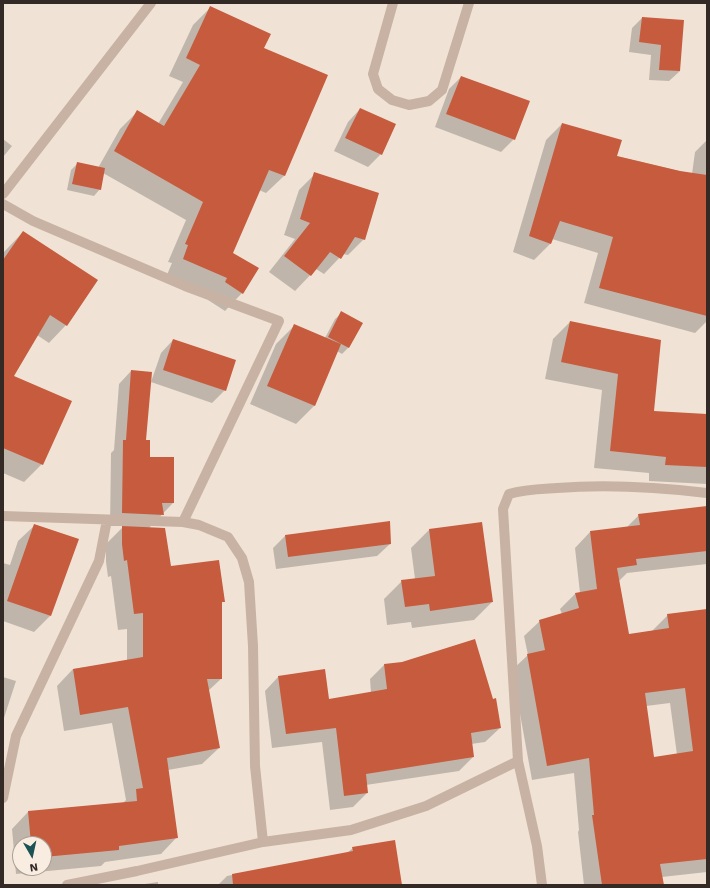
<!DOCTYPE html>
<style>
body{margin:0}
#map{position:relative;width:710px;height:888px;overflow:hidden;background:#f0e3d6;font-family:"Work Sans",sans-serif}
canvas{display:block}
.frame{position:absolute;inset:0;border:4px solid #332925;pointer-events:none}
.north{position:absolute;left:12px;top:836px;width:40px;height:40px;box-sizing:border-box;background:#f9ede2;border:1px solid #aa9f96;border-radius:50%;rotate:171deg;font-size:11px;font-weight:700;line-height:16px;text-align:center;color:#332925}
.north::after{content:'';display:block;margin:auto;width:14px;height:18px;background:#1b5254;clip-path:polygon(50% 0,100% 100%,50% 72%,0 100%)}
</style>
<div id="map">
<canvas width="710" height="888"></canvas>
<div class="frame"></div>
<div class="north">N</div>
</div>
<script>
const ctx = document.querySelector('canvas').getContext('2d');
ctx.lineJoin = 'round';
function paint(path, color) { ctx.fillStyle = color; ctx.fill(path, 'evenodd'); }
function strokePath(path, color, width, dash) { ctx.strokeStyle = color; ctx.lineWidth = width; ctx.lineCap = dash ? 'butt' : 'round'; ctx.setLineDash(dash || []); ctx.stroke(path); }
paint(new Path2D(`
 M 211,7 L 263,48 L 327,75 L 284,176 L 266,193 L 259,190 L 232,253 L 242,293 L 225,311 L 208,300 L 210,296 L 166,277 L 172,263 L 168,262 L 186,220 L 103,173 L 100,189 L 94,196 L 67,190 L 71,170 L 77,164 L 98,168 L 120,129 L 138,111 L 158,124 L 183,82 L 169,76 L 193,25 Z
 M 642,18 L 680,71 L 669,81 L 649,80 L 651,55 L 629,52 L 632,28 Z
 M 461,77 L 514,139 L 501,152 L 435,127 L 449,89 Z
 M 360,109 L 381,154 L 368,167 L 334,151 L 348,122 Z
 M 562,124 L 616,156 L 692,174 L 695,152 L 707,140 L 707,321 L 695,333 L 584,303 L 598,253 L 552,239 L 550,244 L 534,260 L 513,252 L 546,140 Z
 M 3,139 L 12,146 L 3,157 Z
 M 315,174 L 364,239 L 348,255 L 343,254 L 324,274 L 316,269 L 295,291 L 269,272 L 295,239 L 284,235 L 299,190 Z
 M 23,232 L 66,325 L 49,343 L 37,335 L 13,376 L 42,464 L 24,482 L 3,473 L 3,253 Z
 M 342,313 L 361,323 L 348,348 L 342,354 L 337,351 L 314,406 L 296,424 L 250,404 L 276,344 L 294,326 L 325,338 L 335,319 Z
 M 570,322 L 660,341 L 653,412 L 707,415 L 707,484 L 649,481 L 649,473 L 594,468 L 602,390 L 545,379 L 553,339 Z
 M 173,340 L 225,390 L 212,403 L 151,382 L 161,353 Z
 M 131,371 L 149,458 L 173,503 L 149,528 L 170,567 L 223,601 L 221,604 L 222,678 L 208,691 L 219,748 L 202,764 L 168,770 L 177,837 L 161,854 L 105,862 L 101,866 L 16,874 L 12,829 L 28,812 L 123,803 L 126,800 L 112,723 L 64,731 L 57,686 L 73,669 L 127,661 L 127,629 L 118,630 L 111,576 L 108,577 L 106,562 L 106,544 L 124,526 L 110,526 L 111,453 L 114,450 L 119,384 ZM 20,844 L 44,844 L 44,868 L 20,868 Z
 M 707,507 L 707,564 L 627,573 L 619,581 L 628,635 L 652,631 L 668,615 L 707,610 L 707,872 L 662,877 L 663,885 L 584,885 L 578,832 L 579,830 L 574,773 L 532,780 L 512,670 L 528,655 L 524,636 L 540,621 L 562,614 L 560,609 L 576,593 L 580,593 L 575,548 L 590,532 L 626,528 L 639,515 ZM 670,703 L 677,755 L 653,758 L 646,706 Z
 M 481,523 L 492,602 L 474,620 L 412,628 L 411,622 L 387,625 L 384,599 L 402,581 L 415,579 L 411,548 L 429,530 Z
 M 35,525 L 77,539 L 50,616 L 34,632 L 3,621 L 3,563 L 10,565 L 18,541 Z
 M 285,536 L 390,544 L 377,556 L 276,569 L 273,548 Z
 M 402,663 L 500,728 L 485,742 L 471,744 L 473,757 L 459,771 L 366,785 L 367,793 L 353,807 L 330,810 L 322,742 L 272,748 L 265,691 L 279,676 L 328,701 L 371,693 L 370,679 L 384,665 Z
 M 3,677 L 16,681 L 3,721 Z
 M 353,848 L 401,885 L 218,885 L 227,876 L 347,853 Z
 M 158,882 L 158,885 L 138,885 Z`), '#0003');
paint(new Path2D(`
 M 210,6 L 271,34 L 264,48 L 328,75 L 285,176 L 269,170 L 233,253 L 259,268 L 243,294 L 225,282 L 227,278 L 183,259 L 188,245 L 185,244 L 203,202 L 114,151 L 137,110 L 164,126 L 200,65 L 186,58 Z
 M 642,17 L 684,20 L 680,71 L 659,70 L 661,45 L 639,42 Z
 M 461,76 L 530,101 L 515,140 L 446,114 Z
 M 360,108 L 396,124 L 382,155 L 345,138 Z
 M 562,123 L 622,140 L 617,156 L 680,171 L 707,175 L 707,316 L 599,288 L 613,237 L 560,221 L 551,244 L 529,236 Z
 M 77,162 L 105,168 L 101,190 L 72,184 Z
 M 314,172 L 379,193 L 365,240 L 355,237 L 341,259 L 330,252 L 311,276 L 284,256 L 310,223 L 300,219 Z
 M 23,231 L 98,280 L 67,326 L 50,315 L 14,376 L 72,401 L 43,465 L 3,448 L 3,260 Z
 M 341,311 L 363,323 L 349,348 L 328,337 Z
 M 570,321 L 661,340 L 654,411 L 707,414 L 707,467 L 665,465 L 666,457 L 610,451 L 618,374 L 561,362 Z
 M 294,324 L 341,344 L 315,406 L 267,386 Z
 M 173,339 L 236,360 L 226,391 L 163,370 Z
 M 131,370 L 152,372 L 146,440 L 150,440 L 150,457 L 174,457 L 174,503 L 162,503 L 164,515 L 122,513 L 123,440 L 126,440 Z
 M 707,506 L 707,551 L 636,559 L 637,565 L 617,568 L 629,634 L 669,628 L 667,614 L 707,609 L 707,859 L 660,864 L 664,885 L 602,885 L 592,815 L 594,815 L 589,758 L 547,766 L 527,654 L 545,650 L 539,620 L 579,608 L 575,593 L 597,589 L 590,531 L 640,525 L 638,514 ZM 685,688 L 693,751 L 654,757 L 645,693 Z
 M 390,521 L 391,544 L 288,557 L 285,535 Z
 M 482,522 L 493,602 L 430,611 L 429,604 L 405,607 L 401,580 L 435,576 L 429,529 Z
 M 34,524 L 79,539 L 51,616 L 7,601 Z
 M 122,526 L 165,528 L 171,566 L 219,560 L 225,602 L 222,602 L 222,679 L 207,679 L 220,748 L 167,758 L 178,838 L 119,846 L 119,850 L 44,857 L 44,844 L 31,844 L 28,811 L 137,801 L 136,789 L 143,788 L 128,707 L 80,715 L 73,669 L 143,657 L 143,613 L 134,614 L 127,560 L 124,561 L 122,544 Z
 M 475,639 L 493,699 L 496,698 L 501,728 L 471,733 L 474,757 L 366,774 L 368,793 L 344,796 L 336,728 L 286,734 L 278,676 L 325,669 L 329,699 L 387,689 L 384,664 L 402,662 Z
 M 395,840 L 402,885 L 233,885 L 232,874 L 353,851 L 352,847 Z`), '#c65b3e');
strokePath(new Path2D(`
 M 393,3 L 373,74 L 378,89 L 392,100 L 409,105 L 429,101 L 442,90 L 469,3
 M 3,194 L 151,3
 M 3,204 L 33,221 L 185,286 L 279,321 L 183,522
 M 3,516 L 183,522 L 199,525 L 228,537 L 242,558 L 249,582 L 253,646 L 255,766 L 263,842
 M 3,798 L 16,736 L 99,561 L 107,520
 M 67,885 L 137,871 L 263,842 L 351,830 L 426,806 L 518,761
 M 542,885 L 537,846 L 518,761 L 503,509 L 509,494 C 525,489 541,489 557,488 C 608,484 657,487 707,493`), '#c8b2a3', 10);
</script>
